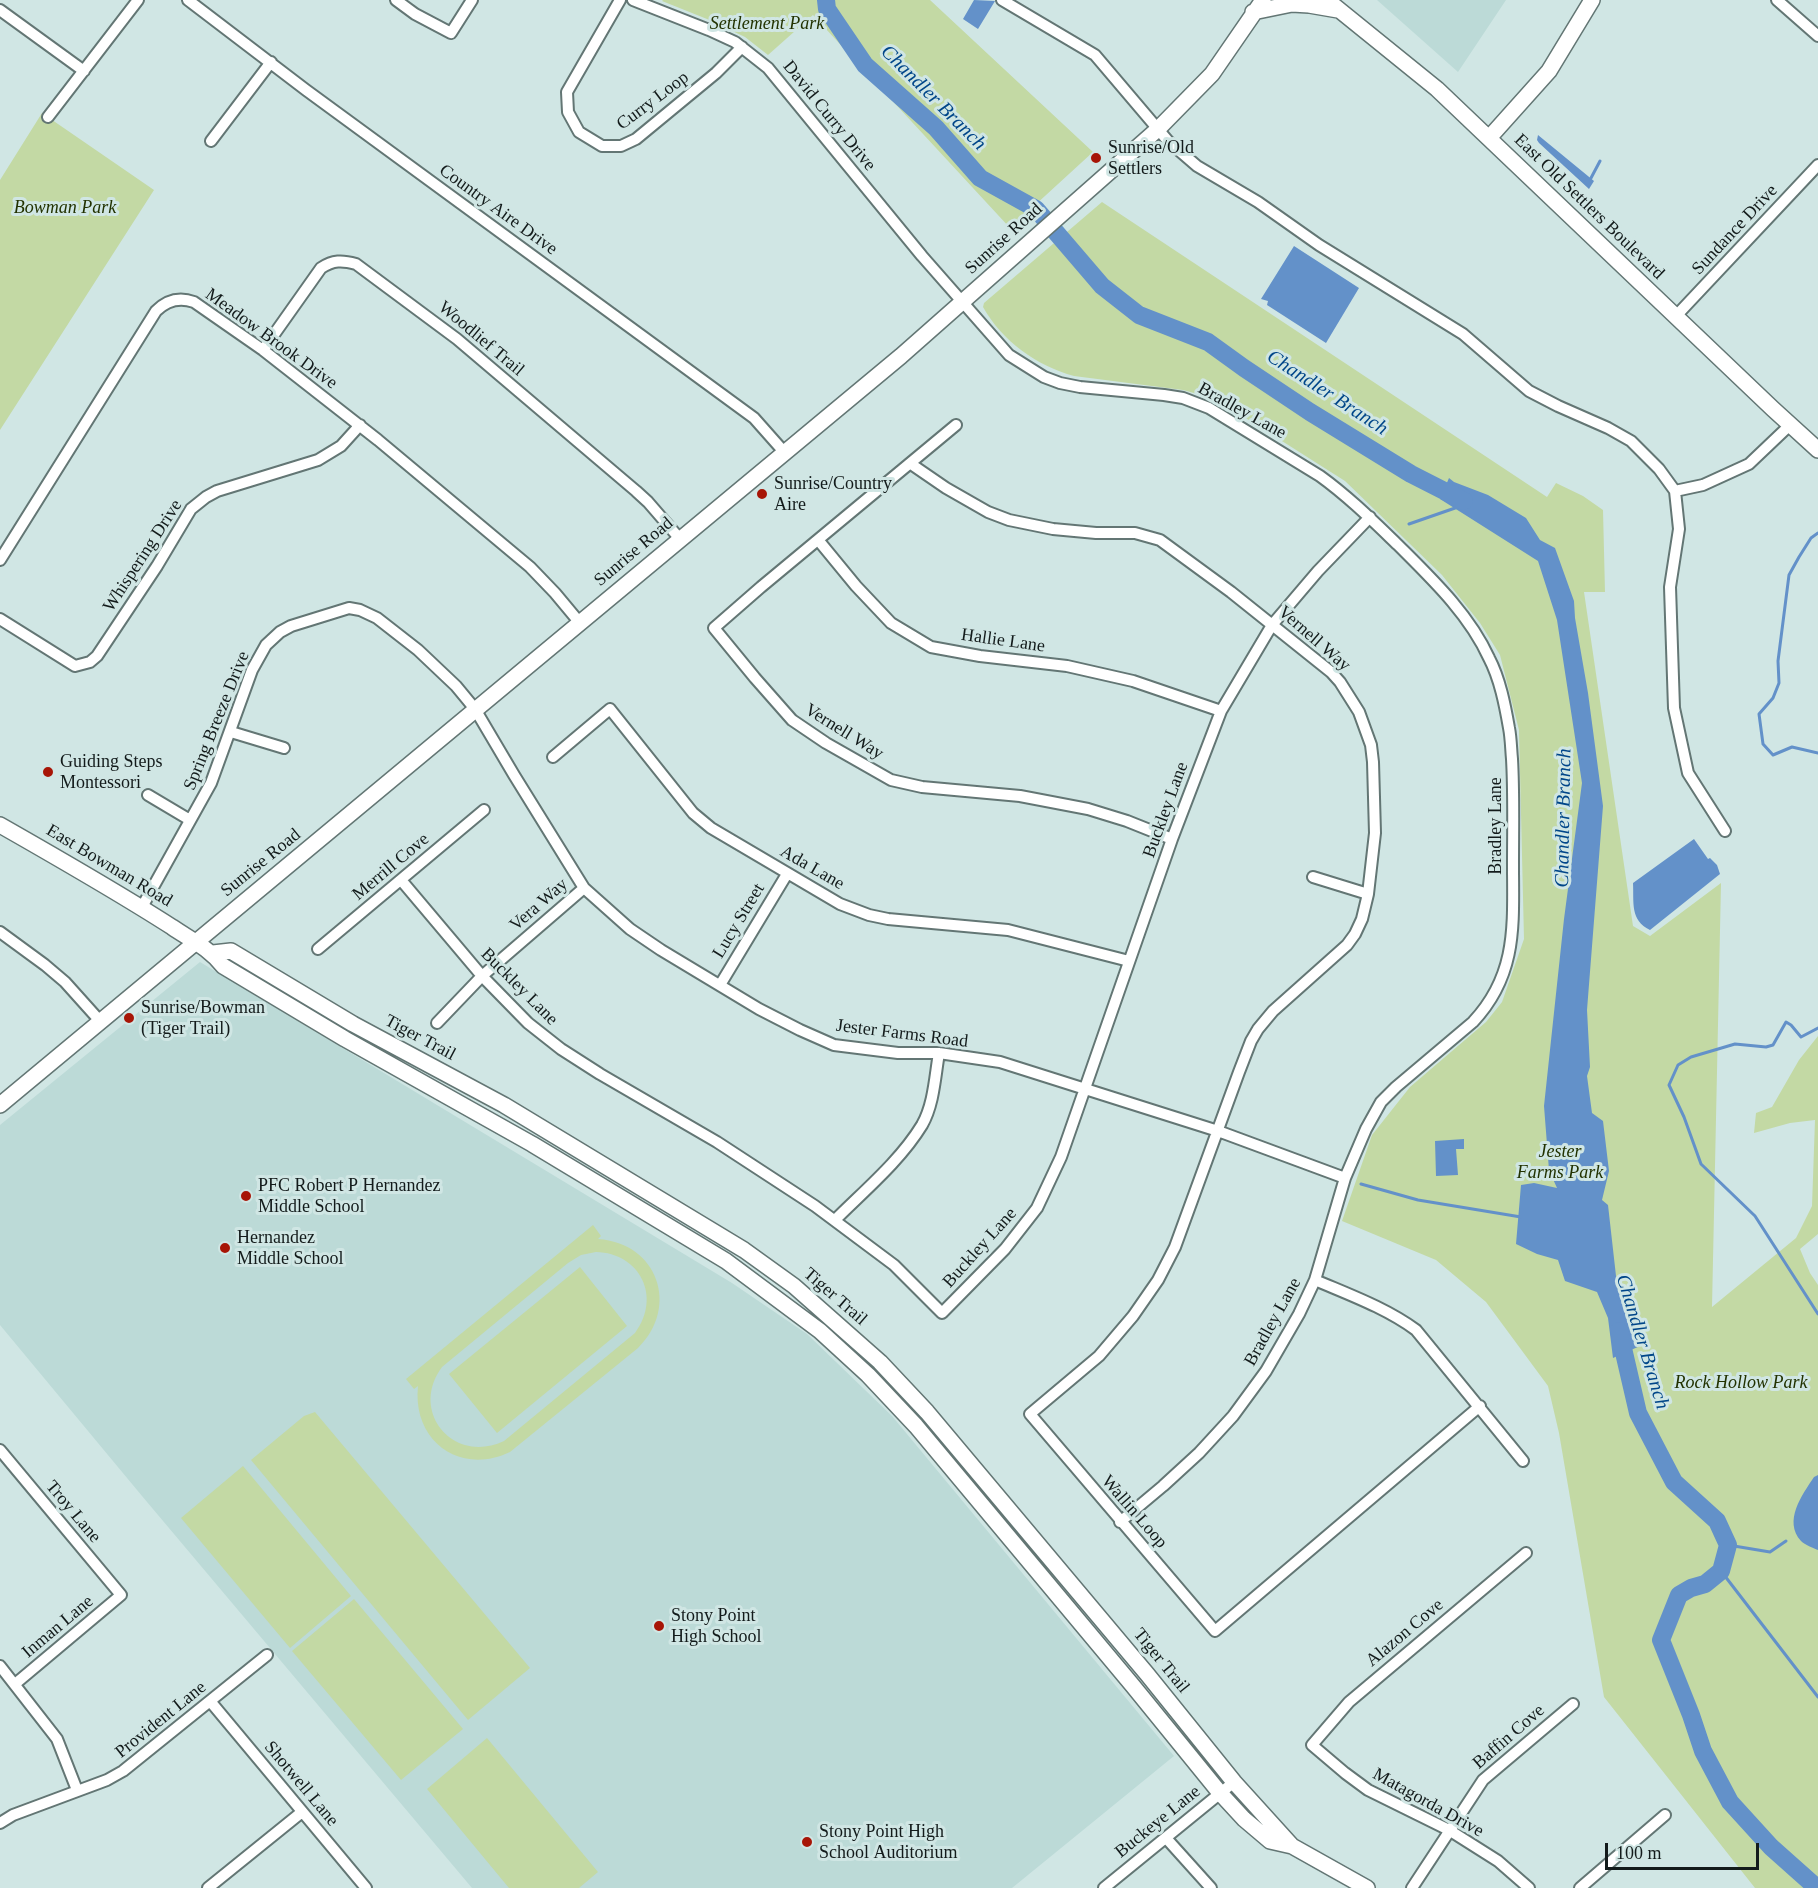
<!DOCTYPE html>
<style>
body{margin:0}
#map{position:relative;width:1818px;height:1888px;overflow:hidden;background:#d0e6e4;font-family:"Times New Roman",serif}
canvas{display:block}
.scale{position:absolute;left:1605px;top:1843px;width:154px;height:27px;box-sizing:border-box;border:3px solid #131b1b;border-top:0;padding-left:8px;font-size:18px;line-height:21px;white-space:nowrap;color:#131b1b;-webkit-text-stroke:4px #d0e6e4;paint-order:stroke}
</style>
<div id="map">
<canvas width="1818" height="1888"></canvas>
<div class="scale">100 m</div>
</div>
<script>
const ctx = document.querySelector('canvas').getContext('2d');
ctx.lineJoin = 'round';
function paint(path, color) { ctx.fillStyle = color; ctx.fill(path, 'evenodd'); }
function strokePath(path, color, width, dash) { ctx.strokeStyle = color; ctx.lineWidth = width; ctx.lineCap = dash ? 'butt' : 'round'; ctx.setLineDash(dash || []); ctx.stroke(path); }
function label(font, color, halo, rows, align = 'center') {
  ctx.font = font + ' "Times New Roman",serif'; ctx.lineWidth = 6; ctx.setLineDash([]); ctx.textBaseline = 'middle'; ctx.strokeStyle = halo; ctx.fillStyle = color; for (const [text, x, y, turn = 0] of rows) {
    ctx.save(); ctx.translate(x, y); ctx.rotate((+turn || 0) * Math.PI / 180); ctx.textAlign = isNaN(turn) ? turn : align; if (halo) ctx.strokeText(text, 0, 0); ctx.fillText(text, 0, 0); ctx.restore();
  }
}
paint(new Path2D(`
 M 1377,0 L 1506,0 L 1458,72 Z
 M 200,962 L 732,1283 L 807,1334 L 892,1416 L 1174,1756 L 1012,1888 L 472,1888 L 142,1496 L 0,1325 L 0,1125 Z`), '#bcdad7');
paint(new Path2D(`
 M 663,0 L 930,0 L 1093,152 L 1010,228 L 813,15 L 768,55 L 745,37 L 707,19 L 662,1 Z
 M 42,113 L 154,190 L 0,430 L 0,180 Z
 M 1102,202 L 1547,497 L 1556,483 L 1583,496 L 1603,510 L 1605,592 L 1584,592 L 1633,926 L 1650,936 L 1721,883 L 1712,1307 L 1796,1238 L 1812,1206 L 1815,1120 L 1790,1123 L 1754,1133 L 1756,1113 L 1772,1107 L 1799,1060 L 1818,1036 L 1818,1234 L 1800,1249 L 1810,1273 L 1818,1285 L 1818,1888 L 1755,1888 L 1604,1697 L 1559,1433 L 1548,1386 L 1486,1302 L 1436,1260 L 1342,1221 L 1372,1135 L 1410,1087 L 1486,1022 L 1502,1002 L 1524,939 L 1519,730 L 1500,655 L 1480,623 L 1442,575 L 1345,481 L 1233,410 L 1205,396 L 1183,390 L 1074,376 C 1037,366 1002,341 983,307 L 984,303 Z
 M 593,1225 L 601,1236 L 598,1239 C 658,1243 680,1307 638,1348 L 510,1452 C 460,1476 412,1441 418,1386 L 414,1389 L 406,1379 ZM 596,1252 C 640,1253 662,1297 635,1333 L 504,1441 C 453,1465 409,1411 442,1367 L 568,1263 L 581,1255 Z
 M 580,1267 L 627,1326 L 497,1433 L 449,1374 Z
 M 315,1412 L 530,1668 L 468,1720 L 251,1460 L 304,1416 Z
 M 243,1466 L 351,1596 L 290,1648 L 181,1518 Z
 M 354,1599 L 463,1729 L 401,1780 L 292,1651 Z
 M 487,1738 L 598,1872 L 579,1888 L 509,1888 L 427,1789 Z`), '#c3d9a4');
paint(new Path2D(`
 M 974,0 L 995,1 L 978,29 L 963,19 Z
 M 1538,135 L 1594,181 L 1589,189 L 1539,143 L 1537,140 Z
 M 1294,246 L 1359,288 L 1326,343 L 1267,305 L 1268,301 L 1261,299 Z
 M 1449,478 L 1454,482 L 1488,495 L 1526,518 L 1540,540 L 1555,548 L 1574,601 L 1575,618 L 1588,693 L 1603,806 L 1587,1010 L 1590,1067 L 1587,1076 L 1592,1113 L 1603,1121 L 1609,1171 L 1602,1200 L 1608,1205 L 1616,1276 L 1640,1346 L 1613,1358 L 1608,1318 L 1597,1292 L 1565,1281 L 1558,1260 L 1537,1254 L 1516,1244 L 1521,1185 L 1534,1183 L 1557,1188 L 1549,1170 L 1544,1106 L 1564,919 L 1582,783 L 1557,620 L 1538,561 L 1440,499 Z
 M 1694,839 L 1708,859 L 1710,858 L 1717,865 L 1720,874 L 1650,930 C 1630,920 1634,903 1633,883 Z
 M 1464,1139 L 1464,1149 L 1456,1149 L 1458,1175 L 1436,1176 L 1435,1141 Z
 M 1818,1475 L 1818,1550 C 1813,1548 1805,1545 1801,1541 C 1783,1521 1802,1495 1814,1477 Z`), '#6391c9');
strokePath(new Path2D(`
 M 1591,178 L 1600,161
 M 1409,524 L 1458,507
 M 1818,533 L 1811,538 L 1799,557 L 1789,575 L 1778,661 L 1779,683 L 1773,698 L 1759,714 L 1763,744 L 1773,755 L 1792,747 L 1818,753
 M 1818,1028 L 1801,1037 L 1791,1025 L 1786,1022 L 1773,1045 L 1766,1047 L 1735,1044 L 1691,1057 L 1678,1065 L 1669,1085 L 1684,1117 L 1701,1164 L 1755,1216 L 1818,1314
 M 1361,1184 L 1418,1200 L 1521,1217
 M 1728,1545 L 1770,1552 L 1786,1541
 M 1721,1571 L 1818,1697`), '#6391c9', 3);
strokePath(new Path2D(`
 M 826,0 L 827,9 L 865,65 L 936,128 L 980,178 L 1036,209 L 1102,286 L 1139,315 L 1208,342 L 1244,368 L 1310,412 L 1411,474 L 1464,501
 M 1619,1331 L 1638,1413 L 1674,1482 L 1717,1521 L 1728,1545 L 1721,1571 L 1705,1584 L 1691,1588 L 1679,1595 L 1661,1640 L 1691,1715 L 1703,1751 L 1730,1802 L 1771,1847 L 1817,1888`), '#6391c9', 18);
const street = new Path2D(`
 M 188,0 L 306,90 L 754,418 L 785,453
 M 396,0 L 415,14 L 451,33 L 472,0
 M 620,0 L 567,92 L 568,112 L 579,132 L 602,146 L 621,146 L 636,139 L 716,73 L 742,47
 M 633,0 L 709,30 L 735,42 L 768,68 L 922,256 L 1009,355 L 1044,377 L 1060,383 L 1080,387 L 1164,395 L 1183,398 L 1209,408 L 1320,476 C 1349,497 1373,521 1398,545 C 1432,579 1469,614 1489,658 C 1500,679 1505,705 1509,728 C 1511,738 1511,749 1512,759 C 1514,794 1513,829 1513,864 C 1513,924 1518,974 1473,1022 L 1396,1087 L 1381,1102 L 1366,1129 L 1345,1178 L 1315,1280 L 1299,1314 L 1266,1371 L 1233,1416 L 1199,1453 L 1163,1486 L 1120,1522
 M 1002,0 L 1095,55 L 1168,141 L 1197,166 L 1258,202 L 1319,245 L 1463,334 L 1529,391 L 1558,406 L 1608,428 L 1631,441 L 1659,469 L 1675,491 L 1703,485 L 1749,464 L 1790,425
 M 1777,0 L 1818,36
 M 0,10 L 84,71
 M 48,117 L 138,0
 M 211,141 L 271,62
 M 1676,316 L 1818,165
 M 263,350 L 321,268 C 333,260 342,260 356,264 L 457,339 L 636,491 L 648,502 L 680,539
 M 956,425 L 761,587 L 714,628 L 755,678 L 792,720 L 826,743 L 891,780 L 922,787 L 1020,796 L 1088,809 L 1127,821 L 1172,839
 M 911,464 L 946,488 L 988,512 L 1009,520 L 1053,529 L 1096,533 L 1135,533 L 1160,540 L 1231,592 L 1331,672 L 1340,682 L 1359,712 L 1371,745 L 1373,762 L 1375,833 L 1368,894 L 1362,919 L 1355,934 L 1347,945 L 1273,1011 L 1258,1029 L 1251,1041 L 1239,1072 L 1175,1247 L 1158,1280 L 1133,1316 L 1099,1356 L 1030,1414 L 1215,1631 L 1480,1406
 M 1675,491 L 1679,529 L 1670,587 L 1674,708 L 1688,773 L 1725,831
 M 819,541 L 856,586 L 891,623 L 931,647 L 980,656 L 1067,666 L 1133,681 L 1221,711
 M 0,560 L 156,311 C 167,300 180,297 194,302 L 263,350 L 378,440 L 530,567 L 555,593 L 580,623
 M 0,619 L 75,666 L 90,662 L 97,656 L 157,566 L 191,509 L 206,497 L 217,491 L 318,460 L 341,446 L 360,425
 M 231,732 L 284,748
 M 553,757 L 610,709 L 693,813 L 711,828 L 840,904 L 869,915 L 888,919 L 1008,930 L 1129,961
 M 148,795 L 190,820
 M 1313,877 L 1368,894
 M 401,880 L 482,976 L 528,1023 L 561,1049 L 600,1074 L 717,1142 L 815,1206 L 894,1265 L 942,1313 L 1005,1249 L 1037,1208 L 1061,1157 L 1172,839 L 1221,711 L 1272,625 L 1318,571 L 1370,517
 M 142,907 L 211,783 L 252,670 L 266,645 L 280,632 L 291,626 L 349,608 L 360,610 L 377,618 L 418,650 L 456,686 L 475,709 L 514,775 L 584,888 L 630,929 L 661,950 L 759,1009 L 800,1030 L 834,1045 L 898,1053 L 939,1053 L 1000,1062 L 1218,1131 L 1345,1178
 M 0,932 L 45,965 L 65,982 L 100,1021
 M 318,949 L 484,810
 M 720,985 L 787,874
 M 437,1023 L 482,976 L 584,888
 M 835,1220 C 865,1190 900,1161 922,1125 C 934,1104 935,1076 939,1053
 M 1315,1280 C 1350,1295 1386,1308 1416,1330 L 1523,1461
 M 0,1450 L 121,1595 L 15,1684
 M 1526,1553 L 1349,1702 L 1312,1745 L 1345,1773 L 1368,1790 L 1449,1830 L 1498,1861 L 1529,1888
 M 0,1666 L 57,1739 L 77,1790
 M 210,1701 L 366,1888
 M 0,1823 L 13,1815 L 107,1780 L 123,1771 L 267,1655
 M 1166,1838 L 1211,1888
 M 208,1888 L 302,1812
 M 1104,1888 L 1234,1782
 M 1412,1888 L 1483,1780 L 1573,1704
 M 1580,1888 L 1665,1815`);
const secondary = new Path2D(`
 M 1327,0 L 1437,89 L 1773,409 L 1818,450
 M 1253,12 L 1292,4 L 1309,5 L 1338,10
 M 1489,138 L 1549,71 L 1592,0
 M 0,825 C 58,858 116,891 172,927 C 191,940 209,948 223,966 L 345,1039 L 532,1144 L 726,1261 L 820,1331 L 868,1375 L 916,1426 L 1133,1686 L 1220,1793 L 1244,1819 L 1270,1841 L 1292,1846
 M 213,953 L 231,951 L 353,1024 L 504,1105 L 744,1250 L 794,1286 L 880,1362 L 927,1412 L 1147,1674 L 1234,1782 L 1292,1846 L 1367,1888
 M 0,1105 L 901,356 L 1158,129 L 1212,74 L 1263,0`);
strokePath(street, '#637674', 14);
strokePath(secondary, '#637674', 18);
strokePath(street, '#fff', 10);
strokePath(secondary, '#fff', 15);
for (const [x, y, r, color] of [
 [1096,158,6,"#a71506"],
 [762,494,6,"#a71506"],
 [48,772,6,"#a71506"],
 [129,1018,6,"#a71506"],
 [246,1196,6,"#a71506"],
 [225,1248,6,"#a71506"],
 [659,1626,6,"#a71506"],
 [807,1842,6,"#a71506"]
]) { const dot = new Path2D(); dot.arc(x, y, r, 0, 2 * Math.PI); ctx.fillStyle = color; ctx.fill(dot); strokePath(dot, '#d0e6e4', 2); }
label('italic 18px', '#223200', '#d0e6e4', [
 ["Settlement Park",767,24],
 ["Bowman Park",65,208],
 ["Jester",1560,1152],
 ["Farms Park",1560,1173],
 ["Rock Hollow Park",1741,1383]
]);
label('18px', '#131b1b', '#d0e6e4', [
 ["Curry Loop",653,101,-37],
 ["David Curry Drive",829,116,51],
 ["East Old Settlers Boulevard",1589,207,44],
 ["Country Aire Drive",498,210,36],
 ["Sundance Drive",1735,230,-47],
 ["Sunrise Road",1004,239,-42],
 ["Meadow Brook Drive",271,339,36],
 ["Woodlief Trail",481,339,40],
 ["Bradley Lane",1242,411,29],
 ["Sunrise Road",634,552,-40],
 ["Whispering Drive",143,556,-57],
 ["Vernell Way",1314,639,41],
 ["Hallie Lane",1003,641,8],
 ["Spring Breeze Drive",217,721,-68],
 ["Vernell Way",844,732,32],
 ["Buckley Lane",1166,810,-70],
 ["Bradley Lane",1496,826,-90],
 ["Sunrise Road",261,863,-39],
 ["East Bowman Road",109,866,31],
 ["Merrill Cove",391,867,-40],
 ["Ada Lane",812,868,30],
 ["Vera Way",539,905,-41],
 ["Lucy Street",739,921,-59],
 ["Buckley Lane",519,987,45],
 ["Jester Farms Road",902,1034,7],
 ["Tiger Trail",420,1038,28],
 ["Buckley Lane",980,1248,-48],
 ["Tiger Trail",835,1297,41],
 ["Bradley Lane",1273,1322,-61],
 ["Troy Lane",73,1512,50],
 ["Wallin Loop",1134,1512,49],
 ["Inman Lane",58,1627,-40],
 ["Alazon Cove",1405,1633,-40],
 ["Tiger Trail",1161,1661,51],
 ["Provident Lane",161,1720,-39],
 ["Baffin Cove",1509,1737,-41],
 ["Shotwell Lane",301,1784,50],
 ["Matagorda Drive",1428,1803,29],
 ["Buckeye Lane",1158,1822,-39]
]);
label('18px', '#131b1b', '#d0e6e4', [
 ["Sunrise/Old",1108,148],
 ["Settlers",1108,169],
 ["Sunrise/Country",774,484],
 ["Aire",774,505],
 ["Guiding Steps",60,762],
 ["Montessori",60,783],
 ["Sunrise/Bowman",141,1008],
 ["(Tiger Trail)",141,1029],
 ["PFC Robert P Hernandez",258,1186],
 ["Middle School",258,1207],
 ["Hernandez",237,1238],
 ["Middle School",237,1259],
 ["Stony Point",671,1616],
 ["High School",671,1637],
 ["Stony Point High",819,1832],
 ["School Auditorium",819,1853]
], 'left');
label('italic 20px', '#004689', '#d0e6e4', [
 ["Chandler Branch",933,98,45],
 ["Chandler Branch",1327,393,33],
 ["Chandler Branch",1564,818,-89],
 ["Chandler Branch",1642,1342,73]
]);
</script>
